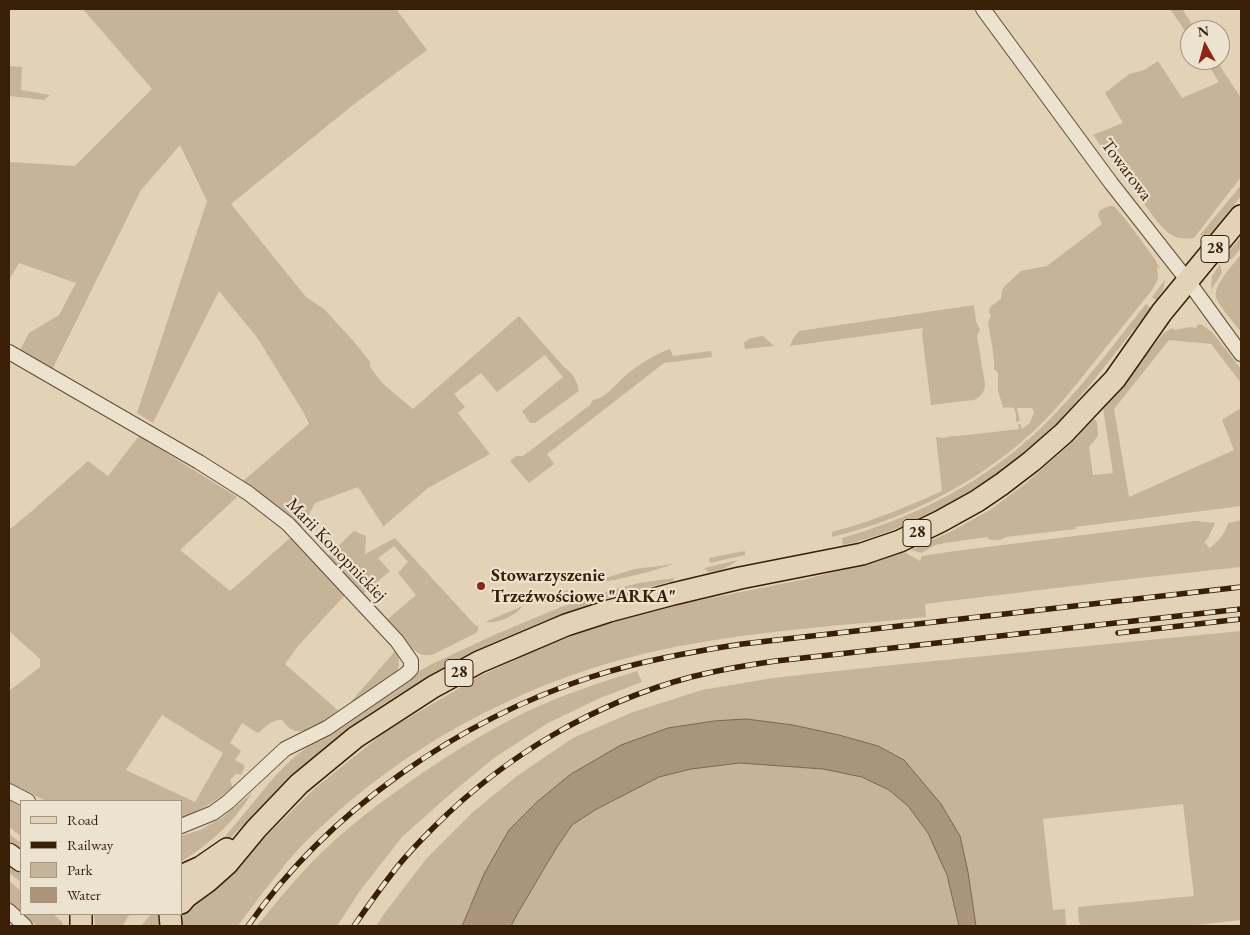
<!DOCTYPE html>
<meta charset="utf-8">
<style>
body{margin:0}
#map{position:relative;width:1250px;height:935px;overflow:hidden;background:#e2d2b6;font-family:"EB Garamond",serif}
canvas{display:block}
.frame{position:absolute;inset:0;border:10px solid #3a1f07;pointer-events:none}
.legend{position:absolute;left:20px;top:800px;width:162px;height:115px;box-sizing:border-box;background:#ece2d0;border:1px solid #a59480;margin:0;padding:6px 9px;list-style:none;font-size:15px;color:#3a1f07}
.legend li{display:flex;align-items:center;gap:10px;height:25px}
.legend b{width:25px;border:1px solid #a59480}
.north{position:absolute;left:1180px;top:20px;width:50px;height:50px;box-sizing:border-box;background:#ece2d0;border:1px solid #a59480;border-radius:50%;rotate:353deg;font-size:14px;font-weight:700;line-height:20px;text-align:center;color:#3a1f07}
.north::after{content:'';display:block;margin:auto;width:18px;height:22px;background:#8f2418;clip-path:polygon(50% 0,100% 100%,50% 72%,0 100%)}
</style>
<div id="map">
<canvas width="1250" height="935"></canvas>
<div class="frame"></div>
<ul class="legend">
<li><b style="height:6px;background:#e2d2b6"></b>Road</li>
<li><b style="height:6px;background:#3a1f07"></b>Railway</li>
<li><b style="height:14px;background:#c5b498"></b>Park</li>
<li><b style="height:14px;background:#a9957a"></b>Water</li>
</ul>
<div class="north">N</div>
</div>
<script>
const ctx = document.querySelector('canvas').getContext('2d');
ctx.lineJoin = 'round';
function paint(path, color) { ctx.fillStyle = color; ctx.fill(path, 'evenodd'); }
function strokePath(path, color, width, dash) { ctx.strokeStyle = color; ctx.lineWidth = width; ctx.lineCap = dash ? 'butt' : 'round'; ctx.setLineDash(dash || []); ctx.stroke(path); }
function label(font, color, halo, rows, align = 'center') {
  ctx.font = font + ' "EB Garamond",serif'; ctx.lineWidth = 4.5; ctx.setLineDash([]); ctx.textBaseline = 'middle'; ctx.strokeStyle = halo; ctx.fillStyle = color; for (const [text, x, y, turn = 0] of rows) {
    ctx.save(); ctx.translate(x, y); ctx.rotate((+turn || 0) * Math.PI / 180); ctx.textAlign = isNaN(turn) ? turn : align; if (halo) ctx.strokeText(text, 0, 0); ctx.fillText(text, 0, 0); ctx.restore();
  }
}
paint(new Path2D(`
 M 83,9 L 396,9 L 427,50 L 353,105 L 231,204 L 306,297 L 324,309 L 356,344 L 370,362 L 370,367 L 383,384 L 413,409 L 519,316 L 563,366 L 572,374 L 577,383 L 579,391 L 535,423 L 530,423 L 522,411 L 563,377 L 545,355 L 497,392 L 481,373 L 454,394 L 465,407 L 458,413 L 490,454 L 428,488 L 385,525 L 384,527 L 358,487 L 315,503 L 301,529 L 242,482 L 309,424 L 304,413 L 256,336 L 219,291 L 153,423 L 137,413 L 207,201 L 180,145 L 141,190 L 52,370 L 20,350 L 29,333 L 59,315 L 76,283 L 19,263 L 9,280 L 9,162 L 75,166 L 152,89 Z
 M 1170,9 L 1182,9 L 1196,30 L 1190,30 L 1190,38 Z
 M 1205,60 L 1216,60 L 1241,98 L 1241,177 L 1194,238 C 1175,241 1168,234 1156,220 L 1093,135 L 1123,123 L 1105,93 L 1129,74 L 1144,70 L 1158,61 L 1182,98 L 1219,82 Z
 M 9,66 L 22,67 L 21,90 L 50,95 L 44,100 L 9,96 Z
 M 1241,185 L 1241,196 L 1213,232 L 1205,238 L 1200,235 Z
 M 1110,206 L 1114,206 L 1126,220 L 1154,258 L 1160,269 L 1157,267 L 1158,279 L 1152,290 C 1133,314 1114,337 1095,361 C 1078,382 1062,403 1043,422 C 986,479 910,518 832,537 L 832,532 C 870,522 907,507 942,491 L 936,437 L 944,438 L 952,436 L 958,436 L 1019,429 L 1018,424 L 1020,424 L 1022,429 L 1030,423 L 1034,412 L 1032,408 L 1017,408 L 1020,421 L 1016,422 L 1016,414 L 1014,408 L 1005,407 L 1005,409 L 1003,407 L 998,391 L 998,373 L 994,369 L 994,361 L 992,345 L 988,324 L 991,314 L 989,314 L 990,307 L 1001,299 L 1002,290 L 1005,286 L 1021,271 L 1047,266 L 1102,224 L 1098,215 C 1099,209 1105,208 1110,206 Z
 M 1241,237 L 1241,248 L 1232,259 L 1228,259 L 1227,256 L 1227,254 Z
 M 1241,254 L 1241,332 C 1235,324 1219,306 1216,297 C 1213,285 1234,264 1241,254 Z
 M 1220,264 L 1222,273 L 1211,290 L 1212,276 Z
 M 1165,280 L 1163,290 L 1156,301 L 1152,297 Z
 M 1146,304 L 1151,308 C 1132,332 1113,356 1094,380 C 1079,398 1065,416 1048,432 C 1002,475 947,510 887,532 C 873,537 858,542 843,545 L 842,538 C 918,516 985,482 1043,426 C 1080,390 1113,345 1146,304 Z
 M 974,305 L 976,321 L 980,330 L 977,336 L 985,384 C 985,391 981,397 974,400 L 931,405 L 922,334 L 923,328 L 790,346 L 793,339 L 799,331 Z
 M 1198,324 L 1202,325 L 1212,332 L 1241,369 L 1241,383 L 1211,344 L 1169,340 L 1114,409 L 1129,497 L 1234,450 L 1222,420 L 1241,408 L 1241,506 L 1075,527 L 1076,529 L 1006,537 C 1001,541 994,541 988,539 L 988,537 L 945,543 L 935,545 L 922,553 L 911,550 L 952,531 L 990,510 L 1025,484 L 1074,441 L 1094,419 L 1097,422 L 1098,436 L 1089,447 L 1093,475 L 1113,473 L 1103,408 L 1164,333 L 1172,328 L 1175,330 L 1190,327 L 1196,328 Z
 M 763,336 L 774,346 L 745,349 L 744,343 C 749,337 756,337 763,336 Z
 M 670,349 L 673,356 L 711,351 L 712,357 L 664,363 L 547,454 L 554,464 L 529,483 L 510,461 L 516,456 L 523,456 L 590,405 L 593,400 C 606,399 620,379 631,371 C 643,362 656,354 670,349 Z
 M 139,436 L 237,497 L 180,550 L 230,591 L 290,538 L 345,595 L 298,646 L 285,664 L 341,713 L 397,649 C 399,658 400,664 397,672 C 378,686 318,734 297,731 C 290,730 286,725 282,720 C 272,719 265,727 258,733 L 242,723 L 230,743 L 241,751 L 235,760 L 244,765 L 244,769 L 241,775 L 236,774 L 230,780 L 232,785 L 232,788 C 217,800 199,811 182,818 L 181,801 L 46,801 L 9,782 L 9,691 L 40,667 L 40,659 L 9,631 L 9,530 L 32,511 L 88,461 L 108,476 ZM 162,715 L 223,753 L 195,802 L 126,770 Z
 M 1241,520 L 1241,567 L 1122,580 L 925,604 L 926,617 C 847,625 768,630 691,644 C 541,670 398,744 294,854 C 287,861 282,869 276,876 C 263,892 250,909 238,926 L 181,926 L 184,912 L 255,847 L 314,789 L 386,731 L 480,676 L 532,652 L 580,633 L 625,618 L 671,606 L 806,579 L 875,562 L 904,552 L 920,561 L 922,556 L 955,551 L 1195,521 L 1215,523 L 1208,538 L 1204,542 L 1210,548 C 1219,540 1225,534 1228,523 Z
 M 354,531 L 366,536 L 365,554 L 395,538 L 476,626 L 478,625 L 478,630 L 476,633 L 434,654 C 421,658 415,651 406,643 L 330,562 L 328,556 ZM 394,546 L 408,562 L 398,573 L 416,595 L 388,619 L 364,593 L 390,571 L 378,558 Z
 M 745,551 L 745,555 L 710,563 L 709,558 Z
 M 738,560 C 730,566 719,572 708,572 L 704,568 Z
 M 674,564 L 648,572 L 615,580 L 585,584 L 635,569 Z
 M 674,578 L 673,581 L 610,597 L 544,621 L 488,645 L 413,686 L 361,719 L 300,769 L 231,837 L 210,853 L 204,854 L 223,839 L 276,775 L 292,759 L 311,744 L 344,724 L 396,685 L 430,665 L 494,635 L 561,607 L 616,589 L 639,583 Z
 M 571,589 L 570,591 C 558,598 547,607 532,602 Z
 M 523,606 C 515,616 498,624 485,622 Z
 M 1241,631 L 1241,920 L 1189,926 L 1081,926 C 1078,920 1078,914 1078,907 L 1194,896 L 1183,804 L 1043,819 L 1053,910 L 1065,909 L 1066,926 L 976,926 L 968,872 L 904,760 L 878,746 L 839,735 L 793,725 L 746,719 L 668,728 L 470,905 L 462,926 L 376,926 L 384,914 L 426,859 L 473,812 L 517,776 L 573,738 L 633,712 L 702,690 L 773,678 L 883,666 Z
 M 637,671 L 642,682 L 600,698 L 548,723 L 494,758 L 448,796 L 402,837 L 359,892 L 337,926 L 257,926 C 281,896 307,865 336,839 C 369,810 405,784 442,760 C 470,742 500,724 530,710 C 565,694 601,682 637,671 Z
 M 740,763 C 786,766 849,764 889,790 C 918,809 935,842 946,874 C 952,891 955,909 959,926 L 511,926 L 519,911 L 557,847 L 572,825 L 595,810 L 659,777 L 691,769 Z
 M 253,792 C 232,824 213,841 181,862 L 181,836 L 200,830 L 222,818 Z
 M 9,800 L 21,807 L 21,836 L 9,827 Z
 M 9,834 L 21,843 L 21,850 L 9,843 Z
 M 9,864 L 21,874 L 21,882 L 9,873 Z
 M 9,881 L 21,891 L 21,912 L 9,903 Z
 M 23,914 L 53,914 L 61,921 L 64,926 L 37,926 Z
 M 94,914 L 130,914 L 122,926 L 95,926 Z
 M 151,914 L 160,914 L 159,926 L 141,926 Z`), '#c5b498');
const water = new Path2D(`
 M 746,719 L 793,725 L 839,735 L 878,746 L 904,760 L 941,804 L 960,836 L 968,872 L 976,926 L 959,926 L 947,875 L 928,833 L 908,806 L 889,790 L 862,777 L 823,769 L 740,763 L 691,769 L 659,777 L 595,810 L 572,825 L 557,847 L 519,911 L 511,926 L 462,926 L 484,874 L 509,830 L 538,801 L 571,774 L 621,745 L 668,728 L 714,721 Z`);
paint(water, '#a9957a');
strokePath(water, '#7d664c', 1);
const minor = new Path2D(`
 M 983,9 L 1111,183 L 1188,281 L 1241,354
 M 9,352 L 199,462 L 248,493 L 288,524 L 397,641 L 411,661 L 411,669 L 406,674 L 327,728 L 285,749 L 228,802 L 213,813 L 181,826
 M 9,791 L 28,801
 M 9,911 L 25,926`);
const secondary = new Path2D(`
 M 9,853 L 21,862`);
const primary = new Path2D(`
 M 181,876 L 201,867 L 227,849
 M 181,903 L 186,897 L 208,881 L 227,864 L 256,829 L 299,784 L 356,737 L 433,687 L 479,662 L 566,625 L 609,611 L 673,594 L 740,578 L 862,554 L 900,541 L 941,521 L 977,501 L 1002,484 L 1032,461 L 1064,433 L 1094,401 L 1115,379 L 1162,312 L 1241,216
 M 170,914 L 171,926
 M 81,926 L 81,914`);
strokePath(minor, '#644c33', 16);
strokePath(secondary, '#3a1f07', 21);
strokePath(primary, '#3a1f07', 24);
strokePath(minor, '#ece2d0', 14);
strokePath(secondary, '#ece2d0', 19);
strokePath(primary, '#e2d2b6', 21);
const rail = new Path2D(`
 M 1118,633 L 1241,619
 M 248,926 C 328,811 459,720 591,677 C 640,661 691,652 742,644 L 1241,587
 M 354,926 C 367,907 380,889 394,871 C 406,855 421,840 435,826 C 505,756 594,703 691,677 C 719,670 747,665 776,661 L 1241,609`);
strokePath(rail, '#3a1f07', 5.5);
strokePath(rail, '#ece2d0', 4, [11]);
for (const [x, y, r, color] of [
 [481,586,5,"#8f2418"]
]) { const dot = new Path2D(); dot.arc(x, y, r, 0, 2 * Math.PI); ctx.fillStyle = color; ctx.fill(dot); strokePath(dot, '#ece2d0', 2); }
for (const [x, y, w] of [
 [1215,249,28],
 [917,533,28],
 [459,673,28]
]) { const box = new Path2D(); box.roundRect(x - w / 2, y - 13.5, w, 27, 4); ctx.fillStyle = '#ece2d0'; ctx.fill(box); strokePath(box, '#3a1f07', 1); }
label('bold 16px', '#3a1f07', null, [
 ["28",1215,249],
 ["28",917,533],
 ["28",459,673]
]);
label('18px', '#3a1f07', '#ece2d0', [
 ["Towarowa",1126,170,53],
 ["Marii Konopnickiej",336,550,46]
]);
label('bold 18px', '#3a1f07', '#ece2d0', [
 ["Stowarzyszenie",491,576],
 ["Trzeźwościowe \"ARKA\"",491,597]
], 'left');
</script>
